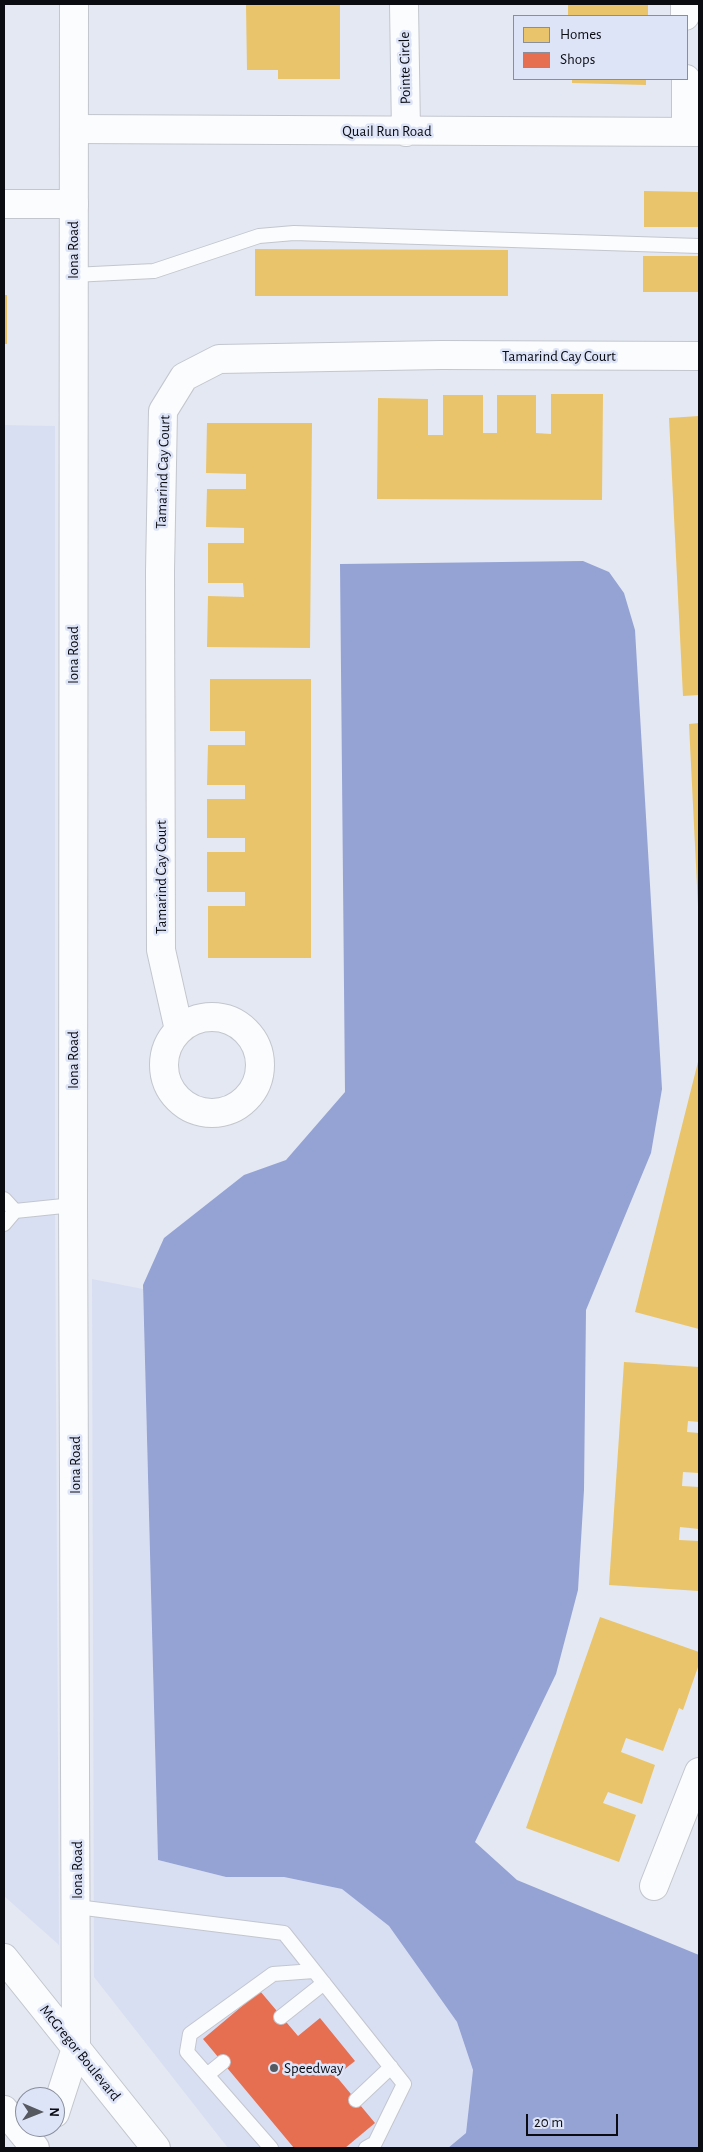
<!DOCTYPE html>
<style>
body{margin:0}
#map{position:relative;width:703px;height:2152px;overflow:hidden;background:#e4e8f2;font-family:"Alegreya Sans",sans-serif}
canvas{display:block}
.frame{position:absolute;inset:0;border:5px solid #0a0c12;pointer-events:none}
.legend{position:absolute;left:513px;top:15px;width:175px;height:65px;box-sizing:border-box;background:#dee4f8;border:1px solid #898e9c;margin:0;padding:6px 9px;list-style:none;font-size:15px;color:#0a0c12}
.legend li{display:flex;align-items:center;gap:10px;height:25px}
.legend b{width:25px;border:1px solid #898e9c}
.north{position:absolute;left:15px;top:2087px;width:50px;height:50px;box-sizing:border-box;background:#dee4f8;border:1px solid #898e9c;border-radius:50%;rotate:91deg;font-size:14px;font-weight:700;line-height:20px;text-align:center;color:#0a0c12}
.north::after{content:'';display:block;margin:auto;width:18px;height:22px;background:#565960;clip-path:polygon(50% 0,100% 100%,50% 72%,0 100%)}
.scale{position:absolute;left:526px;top:2114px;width:92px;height:22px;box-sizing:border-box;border:2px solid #0a0c12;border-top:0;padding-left:6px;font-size:15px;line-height:18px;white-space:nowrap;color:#0a0c12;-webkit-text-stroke:4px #dee4f8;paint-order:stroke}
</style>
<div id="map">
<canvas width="703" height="2152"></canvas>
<div class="frame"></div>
<ul class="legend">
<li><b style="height:14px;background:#e9c46a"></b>Homes</li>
<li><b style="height:14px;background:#e76f51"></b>Shops</li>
</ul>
<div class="north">N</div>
<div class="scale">20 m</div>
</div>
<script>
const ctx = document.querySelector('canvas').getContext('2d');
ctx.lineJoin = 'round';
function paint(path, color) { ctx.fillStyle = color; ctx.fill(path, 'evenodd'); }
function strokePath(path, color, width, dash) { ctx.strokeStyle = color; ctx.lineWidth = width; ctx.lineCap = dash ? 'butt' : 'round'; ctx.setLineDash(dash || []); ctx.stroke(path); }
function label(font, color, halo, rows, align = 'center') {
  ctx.font = font + ' "Alegreya Sans",sans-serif'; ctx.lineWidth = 5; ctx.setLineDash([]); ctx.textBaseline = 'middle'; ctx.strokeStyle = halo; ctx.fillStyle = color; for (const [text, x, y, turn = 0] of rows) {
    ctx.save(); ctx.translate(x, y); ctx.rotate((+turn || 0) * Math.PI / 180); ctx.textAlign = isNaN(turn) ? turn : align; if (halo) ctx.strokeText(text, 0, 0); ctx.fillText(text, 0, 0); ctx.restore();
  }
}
paint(new Path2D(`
 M 4,425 L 55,426 L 55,1205 L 59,1945 L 4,1896 Z
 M 92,1279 L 143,1289 L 158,1860 L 226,1877 L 284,1877 L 343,1889 L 389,1926 L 457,2022 L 473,2070 L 466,2133 L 448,2148 L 228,2148 L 94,1977 Z`), '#d9dff3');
paint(new Path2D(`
 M 583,561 L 609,572 L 624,593 L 635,630 L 662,1089 L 651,1153 L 586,1310 L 584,1490 L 578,1590 L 556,1674 L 475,1842 L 517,1880 L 699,1955 L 699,2148 L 448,2148 L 466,2133 L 473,2070 L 457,2022 L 389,1926 L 342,1889 L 284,1877 L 226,1877 L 158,1860 L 143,1285 L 164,1238 L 244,1175 L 286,1160 L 345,1092 L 340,564 Z`), '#95a3d4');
paint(new Path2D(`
 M 246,4 L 340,4 L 340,79 L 278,79 L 278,70 L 247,70 Z
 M 568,4 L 648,4 L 648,16 L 568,16 Z
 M 572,79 L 646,79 L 646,85 L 572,83 Z
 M 644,191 L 699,192 L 699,227 L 644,227 Z
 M 255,249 L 508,250 L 508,296 L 255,296 Z
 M 643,256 L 699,256 L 699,292 L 643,292 Z
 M 4,295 L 7,295 L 7,344 L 4,344 Z
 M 551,394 L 603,394 L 602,500 L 377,499 L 378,398 L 428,399 L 428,435 L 443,435 L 443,395 L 483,395 L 483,433 L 497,433 L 497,395 L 536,395 L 536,433 L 551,434 Z
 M 699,416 L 699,695 L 683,696 L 669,418 Z
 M 207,423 L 312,423 L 310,648 L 207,647 L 208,596 L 244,597 L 243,583 L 208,583 L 208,543 L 244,543 L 244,528 L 206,527 L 207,489 L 246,489 L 246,474 L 206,473 Z
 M 210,679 L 311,679 L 311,958 L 208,958 L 208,906 L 245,906 L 245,892 L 207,892 L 207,852 L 245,852 L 245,838 L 207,838 L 207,799 L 245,799 L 245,785 L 207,785 L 208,745 L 245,745 L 245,731 L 210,731 Z
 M 699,723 L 699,906 L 698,906 L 689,724 Z
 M 699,1058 L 699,1329 L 635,1312 Z
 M 624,1362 L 699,1367 L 699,1422 L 688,1421 L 687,1432 L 699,1433 L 699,1473 L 683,1472 L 682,1486 L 699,1487 L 699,1529 L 680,1527 L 679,1540 L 699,1541 L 699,1591 L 609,1585 Z
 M 600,1617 L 699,1652 L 699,1664 L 683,1710 L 679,1708 L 663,1751 L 626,1738 L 621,1752 L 655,1765 L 642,1804 L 608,1792 L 603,1803 L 636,1815 L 619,1862 L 526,1828 Z`), '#e9c46a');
paint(new Path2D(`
 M 260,1991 L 298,2036 L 320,2018 L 355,2061 L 336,2076 L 375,2123 L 345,2148 L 294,2148 L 203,2039 Z`), '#e76f51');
const lane = new Path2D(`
 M 73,275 L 154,271 L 259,236 L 294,233 L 699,246
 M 4,1199 L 15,1211 L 73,1205
 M 4,1224 L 15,1211
 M 77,1907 L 284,1933 L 404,2084 L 375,2143 L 366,2148
 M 281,2017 L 324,1983
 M 207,2075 L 223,2062
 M 356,2100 L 391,2067
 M 271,2148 L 187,2052 L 190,2034 L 273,1974 L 314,1971`);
const street = new Path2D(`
 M 404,4 L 406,132
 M 685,4 L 685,16
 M 686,79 L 686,131
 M 75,129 L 699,132
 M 4,204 L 74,204
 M164 1065a48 48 0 1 1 96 0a48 48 0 1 1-96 0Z
 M 179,1030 L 161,950 L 160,571 L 163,411 L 184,377 L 219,359 L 441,355 L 699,356
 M 654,1886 L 699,1772`);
const secondary = new Path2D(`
 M 4,1958 L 156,2148
 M 4,2110 L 35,2148
 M 55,2113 L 76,2048 L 73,1205 L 74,4`);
strokePath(lane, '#c3c6ce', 16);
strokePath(street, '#c3c6ce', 30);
strokePath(secondary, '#c3c6ce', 30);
strokePath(lane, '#fbfcfd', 14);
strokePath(street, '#fbfcfd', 28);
strokePath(secondary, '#fbfcfd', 28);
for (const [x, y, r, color] of [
 [274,2068,5,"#565960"]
]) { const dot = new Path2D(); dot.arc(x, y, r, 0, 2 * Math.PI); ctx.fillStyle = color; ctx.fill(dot); strokePath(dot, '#dee4f8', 2); }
label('15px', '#0a0c12', '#dee4f8', [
 ["Pointe Circle",405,68,-91],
 ["Quail Run Road",387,131],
 ["Iona Road",73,250,-90],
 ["Tamarind Cay Court",559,356],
 ["Tamarind Cay Court",163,472,-88],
 ["Iona Road",73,655,-90],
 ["Tamarind Cay Court",161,877,-90],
 ["Iona Road",73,1060,-90],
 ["Iona Road",75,1465,-90],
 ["Iona Road",77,1870,-90],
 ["McGregor Boulevard",80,2053,51]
]);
label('15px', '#0a0c12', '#dee4f8', [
 ["Speedway",284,2068]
], 'left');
</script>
